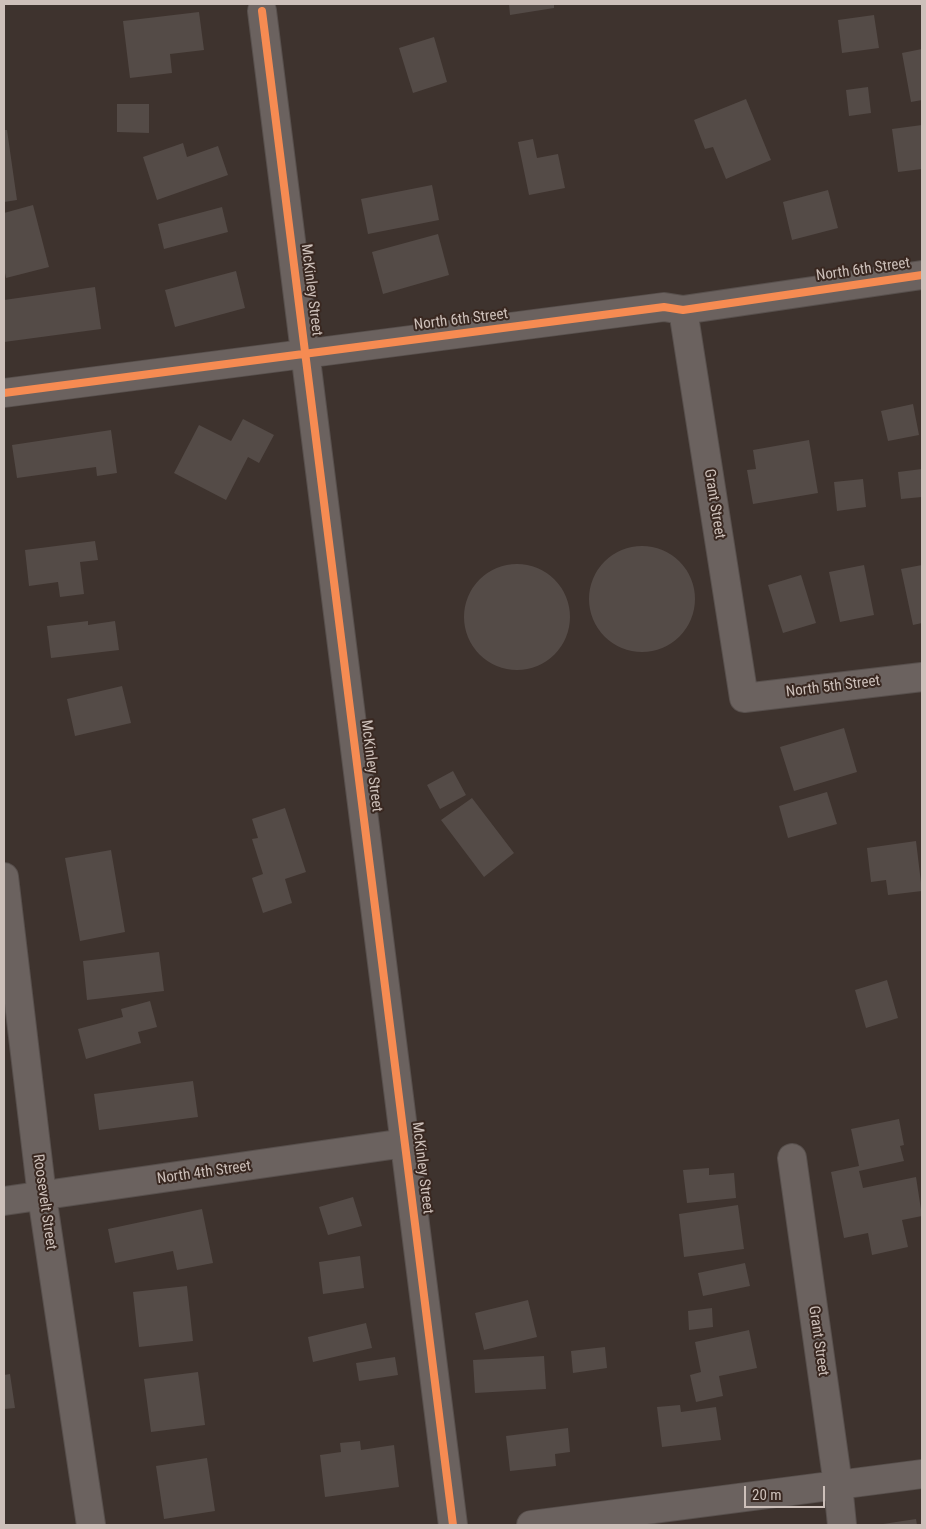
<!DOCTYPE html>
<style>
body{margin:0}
#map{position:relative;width:926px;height:1529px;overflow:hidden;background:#3e332e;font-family:"Roboto Condensed",sans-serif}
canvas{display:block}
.frame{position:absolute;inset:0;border:5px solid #cdc0ba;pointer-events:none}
.scale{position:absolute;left:744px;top:1486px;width:81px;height:22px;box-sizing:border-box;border:2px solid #cdc0ba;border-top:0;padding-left:6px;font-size:15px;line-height:18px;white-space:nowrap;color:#cdc0ba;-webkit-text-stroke:4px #392821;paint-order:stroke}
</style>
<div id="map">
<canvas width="926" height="1529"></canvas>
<div class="frame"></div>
<div class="scale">20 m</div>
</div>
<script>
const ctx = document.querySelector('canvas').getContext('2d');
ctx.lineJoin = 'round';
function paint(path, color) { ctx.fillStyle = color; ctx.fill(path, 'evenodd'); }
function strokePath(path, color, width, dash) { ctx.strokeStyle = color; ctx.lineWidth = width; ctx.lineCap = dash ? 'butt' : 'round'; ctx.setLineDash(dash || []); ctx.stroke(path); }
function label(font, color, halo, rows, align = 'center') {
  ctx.font = font + ' "Roboto Condensed",sans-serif'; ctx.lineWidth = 4; ctx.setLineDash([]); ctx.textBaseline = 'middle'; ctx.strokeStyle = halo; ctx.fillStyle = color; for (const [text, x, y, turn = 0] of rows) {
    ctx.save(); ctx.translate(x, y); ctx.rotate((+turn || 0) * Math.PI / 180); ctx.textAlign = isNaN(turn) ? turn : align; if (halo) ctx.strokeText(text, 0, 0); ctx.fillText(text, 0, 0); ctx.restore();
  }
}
paint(new Path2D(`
 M 509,4 L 554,4 L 554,8 L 510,15 Z
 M 199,12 L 204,50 L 170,54 L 172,73 L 130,78 L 123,21 Z
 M 874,15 L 879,48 L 842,53 L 838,20 Z
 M 434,37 L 447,82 L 413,93 L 399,48 Z
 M 922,49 L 922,100 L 911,102 L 902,53 Z
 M 868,87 L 871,113 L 849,116 L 846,90 Z
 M 746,99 L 771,160 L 726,179 L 713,147 L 705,149 L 694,120 Z
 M 117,104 L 149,104 L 149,133 L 117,132 Z
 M 922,125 L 922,169 L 898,172 L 892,129 Z
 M 4,130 L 7,130 L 17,200 L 4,202 Z
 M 533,139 L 537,158 L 558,154 L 565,188 L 529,195 L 518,142 Z
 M 183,143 L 187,157 L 218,146 L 228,175 L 157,200 L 143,157 Z
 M 432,185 L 439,220 L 368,234 L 361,199 Z
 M 828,190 L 838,228 L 792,240 L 783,202 Z
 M 33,205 L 49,267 L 6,278 L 4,268 L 4,213 Z
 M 222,207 L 228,232 L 164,249 L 158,224 Z
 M 438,234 L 449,275 L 383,294 L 372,252 Z
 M 236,271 L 245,308 L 175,327 L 165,290 Z
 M 95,287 L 101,329 L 4,342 L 4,300 Z
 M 913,404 L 919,435 L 888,441 L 881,411 Z
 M 243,419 L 274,435 L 259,463 L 248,457 L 226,500 L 174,473 L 199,425 L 231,441 Z
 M 111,430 L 117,473 L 97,476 L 96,467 L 17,478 L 12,445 Z
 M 809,440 L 818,493 L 753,504 L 747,470 L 756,469 L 753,450 Z
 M 922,469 L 922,497 L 901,499 L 898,472 Z
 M 863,479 L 866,507 L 837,511 L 834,482 Z
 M 95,541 L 98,560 L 80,562 L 84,594 L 60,597 L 58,582 L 29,586 L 25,550 Z
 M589 599a53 53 0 1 1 106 0a53 53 0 1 1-106 0Z
 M464 617a53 53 0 1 1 106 0a53 53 0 1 1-106 0Z
 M 864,565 L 874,615 L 840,622 L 829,572 Z
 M 922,565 L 922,623 L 913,625 L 901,569 Z
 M 801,575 L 816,623 L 783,633 L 768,585 Z
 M 88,621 L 88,625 L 115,621 L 119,650 L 51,658 L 47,626 Z
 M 122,686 L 131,723 L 75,736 L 67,699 Z
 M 844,728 L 857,772 L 794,791 L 780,747 Z
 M 453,771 L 466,795 L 440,809 L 427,785 Z
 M 827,792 L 837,824 L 788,838 L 779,806 Z
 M 472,798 L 514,853 L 484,877 L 441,820 Z
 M 285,808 L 306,872 L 285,879 L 292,903 L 263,913 L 252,878 L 263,874 L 252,839 L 258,838 L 252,819 Z
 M 916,841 L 922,891 L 888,895 L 886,880 L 871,882 L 867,848 Z
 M 111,850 L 125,932 L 80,941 L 65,858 Z
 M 159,952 L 164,991 L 87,1000 L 83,961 Z
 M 887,980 L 898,1018 L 866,1028 L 855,990 Z
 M 150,1001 L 157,1027 L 138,1032 L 141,1043 L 86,1059 L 78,1029 L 123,1017 L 121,1009 Z
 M 193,1081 L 198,1117 L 99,1130 L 94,1094 Z
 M 899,1119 L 904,1145 L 900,1146 L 904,1161 L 859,1171 L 863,1188 L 916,1177 L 922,1216 L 902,1220 L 908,1247 L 872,1255 L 868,1233 L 844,1238 L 831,1172 L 859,1166 L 851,1129 Z
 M 709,1168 L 709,1175 L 734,1173 L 736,1198 L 687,1203 L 683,1170 Z
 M 353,1197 L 362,1226 L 328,1235 L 319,1207 Z
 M 738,1205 L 744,1249 L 684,1257 L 679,1214 Z
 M 202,1209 L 213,1263 L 177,1270 L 173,1251 L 115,1263 L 108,1229 Z
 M 360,1256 L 364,1288 L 323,1294 L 319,1262 Z
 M 745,1263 L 750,1286 L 703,1296 L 698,1273 Z
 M 187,1286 L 193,1341 L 139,1347 L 133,1292 Z
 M 528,1300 L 537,1337 L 484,1350 L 475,1313 Z
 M 712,1308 L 713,1327 L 689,1330 L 688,1311 Z
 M 366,1323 L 372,1348 L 313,1362 L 308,1337 Z
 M 749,1330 L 757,1368 L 719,1376 L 723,1396 L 696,1402 L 690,1375 L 701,1372 L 695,1342 Z
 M 605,1347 L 607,1368 L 573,1373 L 571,1351 Z
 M 544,1356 L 546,1389 L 475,1393 L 473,1360 Z
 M 395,1357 L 398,1375 L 359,1381 L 356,1363 Z
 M 198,1372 L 205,1425 L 151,1432 L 144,1379 Z
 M 10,1374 L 15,1408 L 4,1409 L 4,1375 Z
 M 680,1405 L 681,1412 L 716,1407 L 721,1440 L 662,1447 L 657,1407 Z
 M 568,1428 L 570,1452 L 555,1454 L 556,1466 L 510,1471 L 506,1436 Z
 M 360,1441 L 361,1450 L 394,1445 L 399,1487 L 325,1497 L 320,1455 L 341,1452 L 340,1443 Z
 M 207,1458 L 215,1511 L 164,1519 L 156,1466 Z
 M 916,1519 L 917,1525 L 883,1525 L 883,1524 Z`), '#544b47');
const minor = new Path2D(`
 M 262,11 L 453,1525
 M 683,310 L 744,698 L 922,677
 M 4,393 L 664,307 L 683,310 L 922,275
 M 4,877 L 42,1196 L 91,1525
 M 792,1158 L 838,1485 L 842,1525
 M 4,1201 L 405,1143
 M 531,1525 L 922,1474`);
strokePath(minor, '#58504d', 30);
strokePath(minor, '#6b625f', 28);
strokePath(new Path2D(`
 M 262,11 L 453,1525
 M 4,393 L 664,307 L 683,310 L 922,275`), '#f68b52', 8);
label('15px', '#cdc0ba', '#392821', [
 ["North 6th Street",863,270,-8],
 ["McKinley Street",311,290,83],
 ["North 6th Street",461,320,-7],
 ["Grant Street",714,504,81],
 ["North 5th Street",833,687,-7],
 ["McKinley Street",371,766,83],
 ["McKinley Street",422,1168,83],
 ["North 4th Street",204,1173,-8],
 ["Roosevelt Street",44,1202,82],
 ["Grant Street",818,1341,82]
]);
</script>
